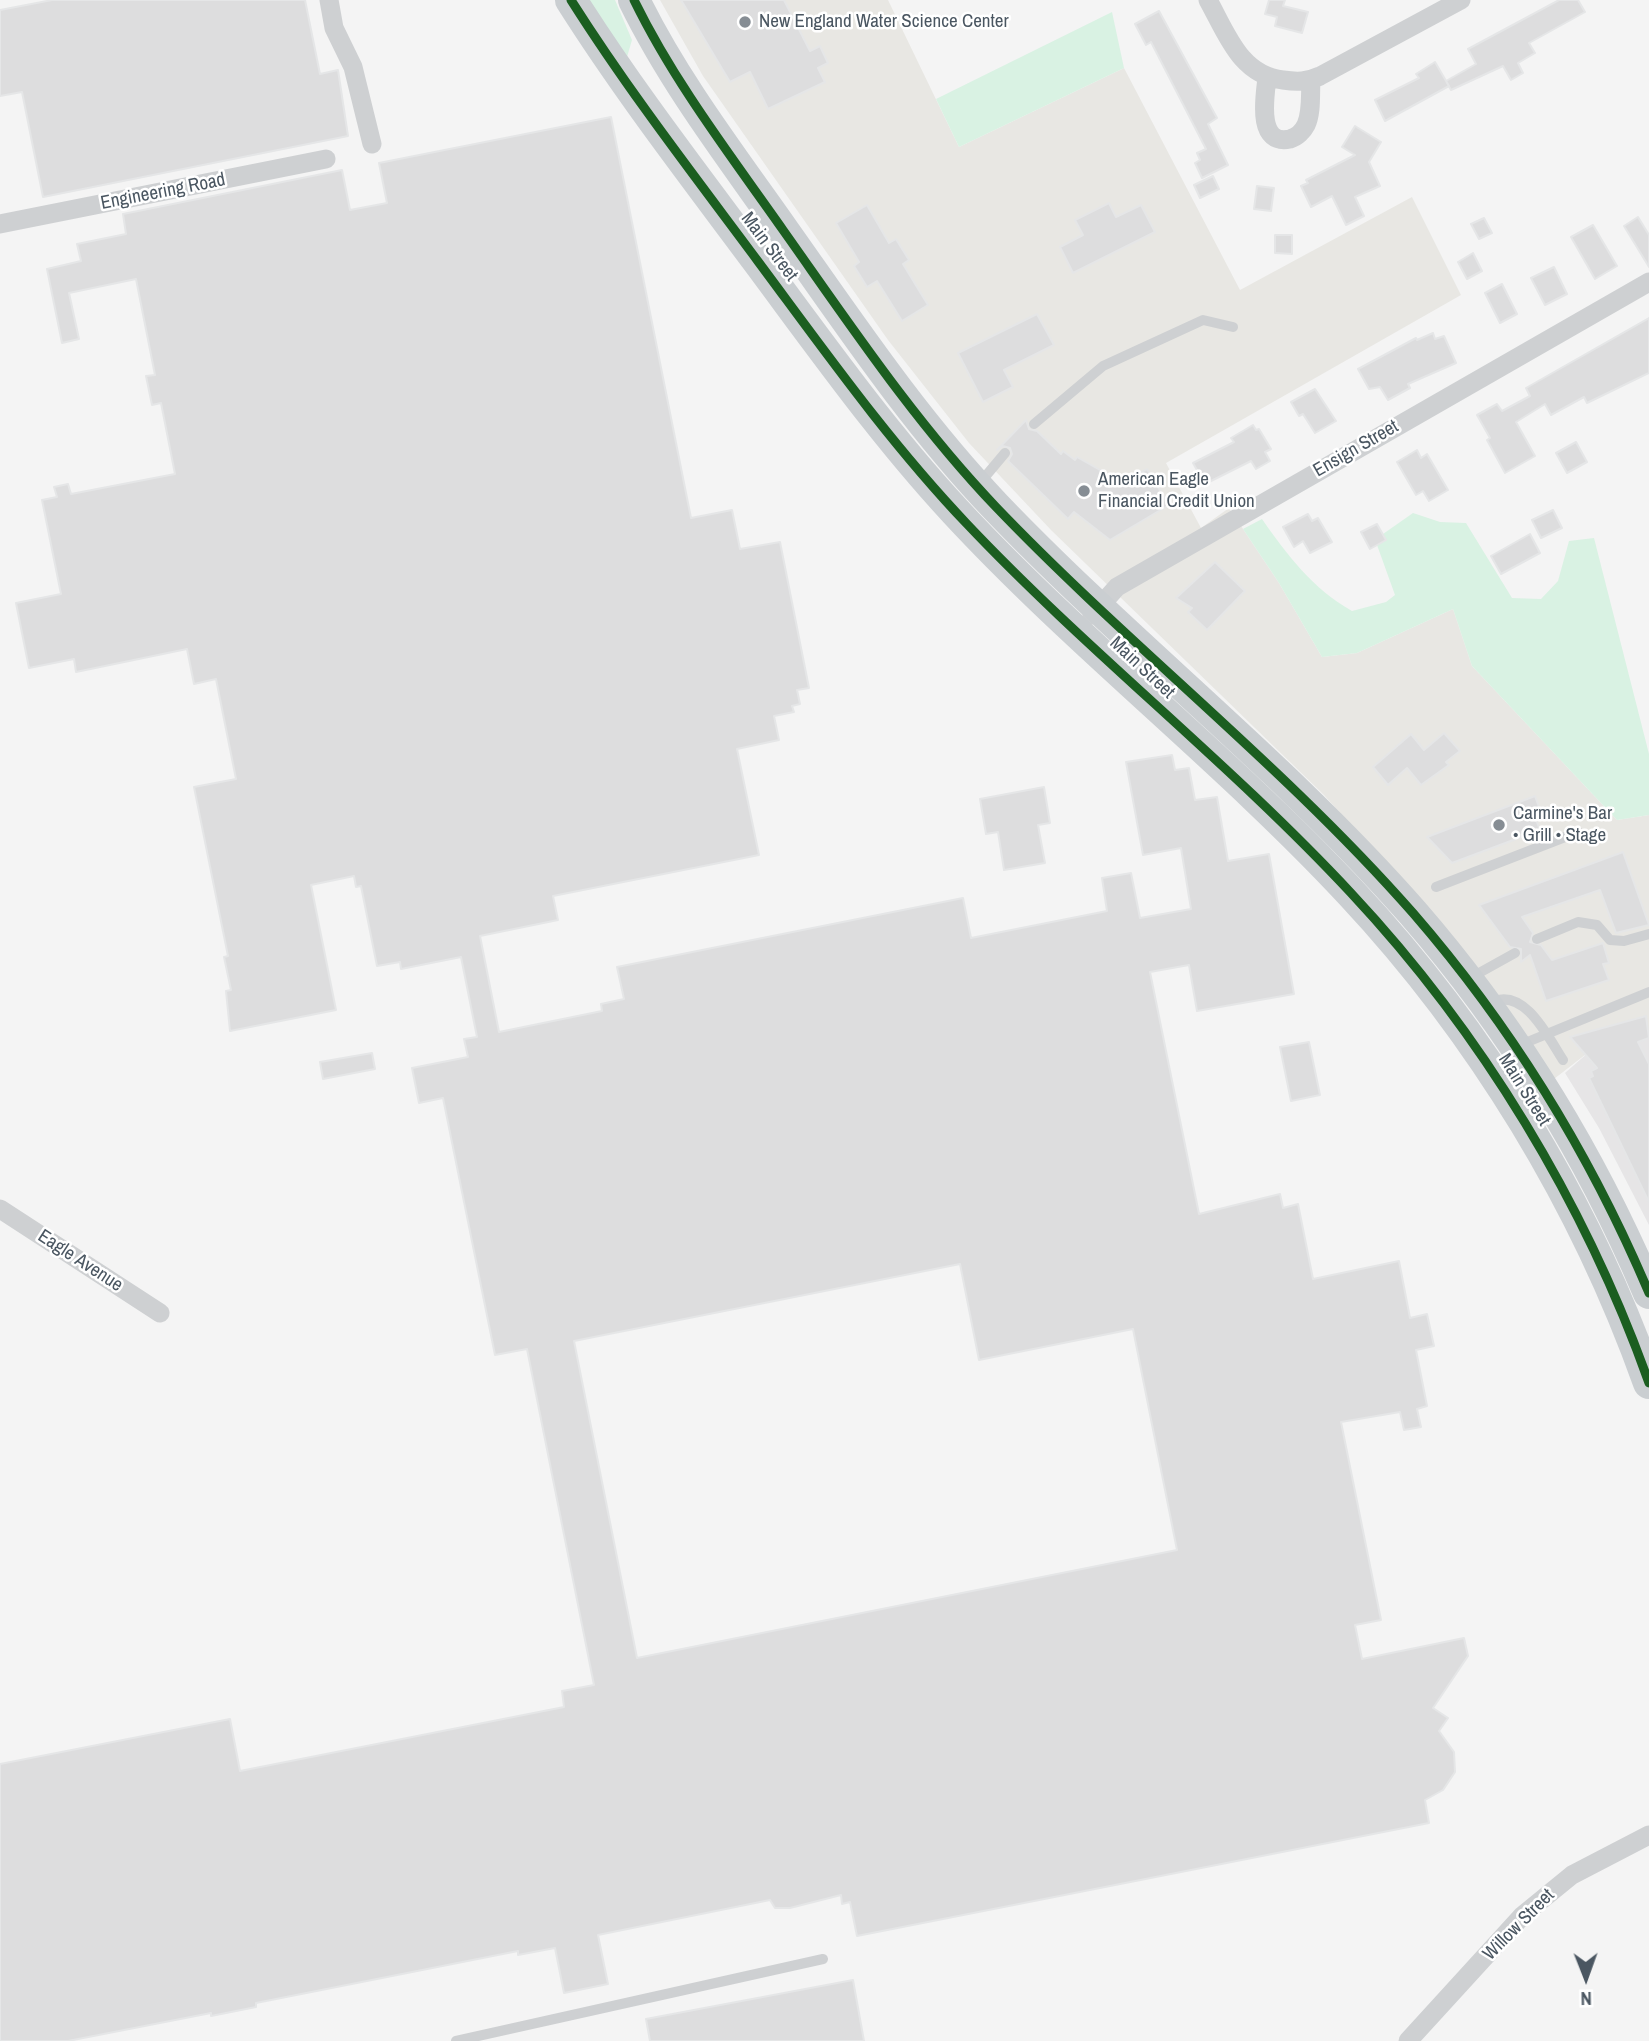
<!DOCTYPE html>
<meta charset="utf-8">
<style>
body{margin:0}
#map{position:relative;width:1649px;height:2041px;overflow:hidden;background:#f4f4f4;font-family:"Archivo Narrow",sans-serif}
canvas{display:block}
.north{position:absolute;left:1551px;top:1943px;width:70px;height:70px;-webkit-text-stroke:5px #fff;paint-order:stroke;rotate:179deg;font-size:19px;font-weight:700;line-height:28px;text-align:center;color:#4a5661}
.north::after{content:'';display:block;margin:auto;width:24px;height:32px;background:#4a5661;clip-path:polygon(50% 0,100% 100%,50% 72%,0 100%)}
</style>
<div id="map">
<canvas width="1649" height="2041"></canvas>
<div class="north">N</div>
</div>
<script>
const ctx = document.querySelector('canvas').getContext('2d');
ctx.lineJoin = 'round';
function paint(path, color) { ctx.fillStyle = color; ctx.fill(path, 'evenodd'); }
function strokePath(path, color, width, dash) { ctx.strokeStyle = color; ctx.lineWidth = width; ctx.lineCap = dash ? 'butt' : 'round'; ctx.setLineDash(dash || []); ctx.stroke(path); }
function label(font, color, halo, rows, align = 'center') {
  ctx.font = font + ' "Archivo Narrow",sans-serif'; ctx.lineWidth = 5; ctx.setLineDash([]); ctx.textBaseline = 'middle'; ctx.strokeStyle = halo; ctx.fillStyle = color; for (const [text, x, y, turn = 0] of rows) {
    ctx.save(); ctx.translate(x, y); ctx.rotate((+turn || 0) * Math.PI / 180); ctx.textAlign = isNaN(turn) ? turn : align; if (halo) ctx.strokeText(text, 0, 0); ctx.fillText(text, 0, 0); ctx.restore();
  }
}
paint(new Path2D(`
 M 660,0 L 888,0 L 959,147 L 1124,68 L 1240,290 L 1412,197 L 1461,295 L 1166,463 L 1201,528 L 1229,508 L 1279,583 L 1322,657 L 1357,653 L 1453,609 L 1472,666 L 1617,820 L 1649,815 L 1649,1034 L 1590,1051 L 1554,1079 L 1437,921 L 1324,795 L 1051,530 L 969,443 L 888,340 L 703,76 Z`), '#e8e7e3');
paint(new Path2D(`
 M 1649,1034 L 1649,1225 L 1599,1128 L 1565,1073 L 1590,1051 Z`), '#e6e5e6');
paint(new Path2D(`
 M 584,0 L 615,0 L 632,40 L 627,57 Z
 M 1112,12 L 1124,68 L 959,147 L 936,99 Z
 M 1413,513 L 1440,522 L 1466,523 L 1512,598 L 1541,599 L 1558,581 L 1569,541 L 1594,538 L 1649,754 L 1649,815 L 1617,820 L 1472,666 L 1453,609 L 1357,653 L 1322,657 L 1279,583 L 1243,529 L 1262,519 C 1288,556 1312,588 1352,611 L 1386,602 L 1395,595 L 1377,545 L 1383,534 Z`), '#d9f2e3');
const building = new Path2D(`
 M 52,0 L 305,0 L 320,74 L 338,70 L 348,136 L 43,197 L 22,92 L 0,96 L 0,10 Z
 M 681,0 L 784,0 L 810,51 L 820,46 L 828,63 L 818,68 L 825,82 L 768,109 L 750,72 L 730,82 Z
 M 1269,0 L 1285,0 L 1283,6 L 1308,12 L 1302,33 L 1275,26 L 1277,17 L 1265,14 Z
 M 1559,0 L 1578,0 L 1585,12 L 1529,43 L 1535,53 L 1518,63 L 1523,73 L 1511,80 L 1503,66 L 1451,90 L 1446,81 L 1476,64 L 1468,49 Z
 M 1159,11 L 1217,118 L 1208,124 L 1228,165 L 1202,178 L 1195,163 L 1200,160 L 1197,153 L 1206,149 L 1151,42 L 1146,45 L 1135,24 Z
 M 1435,62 L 1449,86 L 1385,121 L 1375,100 L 1419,78 L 1416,74 Z
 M 611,117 L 691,518 L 732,510 L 740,549 L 780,542 L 809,688 L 797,690 L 800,704 L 792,706 L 794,712 L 774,716 L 779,740 L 737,749 L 759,855 L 553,896 L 558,920 L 480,936 L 499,1032 L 602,1011 L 601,1004 L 624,999 L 617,967 L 963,898 L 971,938 L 1107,911 L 1102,878 L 1131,873 L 1140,918 L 1191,909 L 1181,848 L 1143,855 L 1126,762 L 1172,755 L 1175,770 L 1189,768 L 1195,800 L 1217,797 L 1228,861 L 1269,854 L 1294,994 L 1197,1011 L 1189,965 L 1150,972 L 1199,1214 L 1280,1194 L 1283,1208 L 1298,1204 L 1313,1279 L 1399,1261 L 1410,1318 L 1427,1314 L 1434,1346 L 1416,1350 L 1427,1406 L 1417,1409 L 1421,1427 L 1404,1430 L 1400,1412 L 1341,1422 L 1381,1620 L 1355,1625 L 1362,1659 L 1464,1638 L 1468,1656 L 1433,1708 L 1448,1718 L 1439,1731 L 1454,1752 L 1455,1772 L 1443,1790 L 1425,1800 L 1429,1823 L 857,1936 L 850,1902 L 842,1904 L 841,1895 L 790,1908 L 775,1908 L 770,1900 L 598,1935 L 608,1984 L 564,1993 L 555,1948 L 518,1955 L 518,1951 L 256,2003 L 256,2007 L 211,2016 L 211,2013 L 68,2041 L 0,2041 L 0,1764 L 230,1719 L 240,1771 L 564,1707 L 562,1691 L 594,1685 L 527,1349 L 495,1355 L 443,1098 L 419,1103 L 412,1068 L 468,1057 L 464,1039 L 477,1037 L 461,957 L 401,969 L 400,962 L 377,966 L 361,886 L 356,887 L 354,876 L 311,885 L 336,1010 L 230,1031 L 226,991 L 231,990 L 224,957 L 228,956 L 194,787 L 236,779 L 216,679 L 194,684 L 187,649 L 76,672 L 74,659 L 29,668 L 16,603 L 61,594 L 42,500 L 57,497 L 54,487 L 68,484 L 71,494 L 175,474 L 161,403 L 152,405 L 146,376 L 155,375 L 136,279 L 69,293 L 79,339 L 62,343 L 47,269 L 81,261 L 77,244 L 126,234 L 123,214 L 342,170 L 350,210 L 387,203 L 379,163 ZM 960,1264 L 979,1360 L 1133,1329 L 1177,1550 L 637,1658 L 574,1341 Z
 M 1355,126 L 1381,142 L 1369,162 L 1380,186 L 1355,197 L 1364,216 L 1346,225 L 1332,196 L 1311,207 L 1301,186 L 1308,183 L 1306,180 L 1355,155 L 1342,147 Z
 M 1213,176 L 1219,189 L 1200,198 L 1194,185 Z
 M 1257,186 L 1274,188 L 1271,211 L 1254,209 Z
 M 1109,203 L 1116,217 L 1141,205 L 1155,232 L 1073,273 L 1060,247 L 1083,235 L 1075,220 Z
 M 867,205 L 889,243 L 896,239 L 909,260 L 903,264 L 928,305 L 902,321 L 877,281 L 867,287 L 854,266 L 859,262 L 836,223 Z
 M 1638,217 L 1649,235 L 1649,267 L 1624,226 Z
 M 1484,218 L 1492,233 L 1479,239 L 1471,224 Z
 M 1593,225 L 1617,266 L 1595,279 L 1571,237 Z
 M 1275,235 L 1292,235 L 1292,254 L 1275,253 Z
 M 1473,253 L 1482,271 L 1467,279 L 1458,262 Z
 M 1554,267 L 1567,294 L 1545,305 L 1531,278 Z
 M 1502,284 L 1517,314 L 1500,323 L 1485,293 Z
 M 1037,314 L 1054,345 L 1004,370 L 1013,387 L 983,402 L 958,353 Z
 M 1649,318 L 1649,373 L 1587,403 L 1584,397 L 1551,415 L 1545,404 L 1516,422 L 1535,456 L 1505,473 L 1487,440 L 1490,438 L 1477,415 L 1497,404 L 1502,411 L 1530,396 L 1526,388 Z
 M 1433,333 L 1435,339 L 1444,336 L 1456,363 L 1408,384 L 1410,388 L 1388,400 L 1380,387 L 1369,389 L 1358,369 L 1416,338 L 1417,340 Z
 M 1315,389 L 1336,421 L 1315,433 L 1303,414 L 1299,416 L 1291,402 Z
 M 1026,420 L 1029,429 L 1037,431 L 1061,454 L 1063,451 L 1075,460 L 1077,457 L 1123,483 L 1147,469 L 1169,505 L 1110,540 L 1074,512 L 1068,519 L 1008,461 L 1012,454 L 1010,448 L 1003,446 L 997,450 Z
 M 1253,425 L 1256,430 L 1259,429 L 1271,449 L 1265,452 L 1270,461 L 1256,469 L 1251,461 L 1205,484 L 1193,463 L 1234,442 L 1231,438 Z
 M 1576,442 L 1587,462 L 1567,473 L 1556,453 Z
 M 1417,450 L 1421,458 L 1427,454 L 1448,490 L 1429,501 L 1423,491 L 1416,495 L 1397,462 Z
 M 1553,510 L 1562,528 L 1541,538 L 1532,520 Z
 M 1308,514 L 1312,521 L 1318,518 L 1332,542 L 1310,553 L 1303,541 L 1294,547 L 1283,527 Z
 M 1377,524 L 1386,540 L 1370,549 L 1361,532 Z
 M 1530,534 L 1540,553 L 1501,574 L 1491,556 Z
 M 1215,562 L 1245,591 L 1207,630 L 1188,612 L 1192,608 L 1176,598 Z
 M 1444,733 L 1460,751 L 1446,762 L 1449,765 L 1421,785 L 1407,768 L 1388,785 L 1373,767 L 1411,734 L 1424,750 Z
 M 1044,787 L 1050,823 L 1038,825 L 1045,863 L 1004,870 L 998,832 L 986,834 L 980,799 Z
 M 1535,796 L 1543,818 L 1536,820 L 1540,830 L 1452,863 L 1427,837 Z
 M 1623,852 L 1649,925 L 1616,933 L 1600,890 L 1522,917 L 1533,933 L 1530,942 L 1541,945 L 1552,960 L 1603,943 L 1609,963 L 1603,964 L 1609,980 L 1546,1001 L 1530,955 L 1521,962 L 1521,949 L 1510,947 L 1479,905 Z
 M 1646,1016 L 1649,1038 L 1638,1042 L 1649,1064 L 1649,1202 L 1589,1078 L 1593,1076 L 1591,1071 L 1597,1068 L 1570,1037 Z
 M 1309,1042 L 1320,1095 L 1291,1101 L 1280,1047 Z
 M 372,1053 L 375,1069 L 323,1079 L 320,1062 Z
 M 853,1980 L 864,2041 L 650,2041 L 646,2019 Z`);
paint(building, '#ddddde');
strokePath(building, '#e5e6e7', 2);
strokePath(new Path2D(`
 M 1034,424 L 1103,366 L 1203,320 L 1233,327
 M 979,484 L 1005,453
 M 1436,887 L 1578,832
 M 1537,939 L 1578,922 L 1597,925 L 1610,940 L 1624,941 L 1649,934
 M 1470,978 L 1515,953
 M 1492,1002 C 1525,987 1549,1039 1563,1060
 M 1520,1045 L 1649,992
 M 456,2041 L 823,1959`), '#ced0d2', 10);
strokePath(new Path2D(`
 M 329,0 L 334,28 L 353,67 L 372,144
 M 1208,0 C 1227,34 1240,75 1283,80 C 1297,82 1307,82 1320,76 L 1461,0
 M 1267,78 C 1265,96 1256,146 1290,139 C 1297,137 1303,131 1306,125 C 1312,112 1310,94 1311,81
 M 0,224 L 326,159
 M 1092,615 L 1117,587 L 1649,282
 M 0,1209 L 160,1313
 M 1408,2041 L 1523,1915 L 1572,1875 L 1649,1835`), '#ced0d2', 19);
strokePath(new Path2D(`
 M 571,0 C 628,90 693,174 757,260 C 824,350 889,442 967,524 C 1089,653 1230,763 1351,893 C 1482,1033 1585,1203 1649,1383
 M 634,0 C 674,82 731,156 783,230 C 851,326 915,422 996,507 C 1130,647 1285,767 1413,913 C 1511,1026 1591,1156 1649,1293`), '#caced1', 32);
strokePath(new Path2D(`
 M 571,0 C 628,90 693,174 757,260 C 824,350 889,442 967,524 C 1089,653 1230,763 1351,893 C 1482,1033 1585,1203 1649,1383
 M 634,0 C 674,82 731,156 783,230 C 851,326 915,422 996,507 C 1130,647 1285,767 1413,913 C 1511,1026 1591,1156 1649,1293`), '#1b5e20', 9);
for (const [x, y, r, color] of [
 [745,22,7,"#868d94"],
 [1084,491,7,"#868d94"],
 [1499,825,7,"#868d94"]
]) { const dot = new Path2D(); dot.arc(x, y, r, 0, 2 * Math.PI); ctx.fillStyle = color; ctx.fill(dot); strokePath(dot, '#fff', 2.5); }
label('19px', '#4a5661', '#fff', [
 ["New England Water Science Center",759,22],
 ["American Eagle",1098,480],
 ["Financial Credit Union",1098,502],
 ["Carmine's Bar",1513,814],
 ["• Grill • Stage",1513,836]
], 'left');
label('19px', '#4a5661', '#fff', [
 ["Engineering Road",163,192,-11],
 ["Main Street",769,247,53],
 ["Ensign Street",1356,449,-30],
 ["Main Street",1142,668,43],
 ["Main Street",1524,1090,58],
 ["Eagle Avenue",80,1261,33],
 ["Willow Street",1519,1925,-45]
]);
</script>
